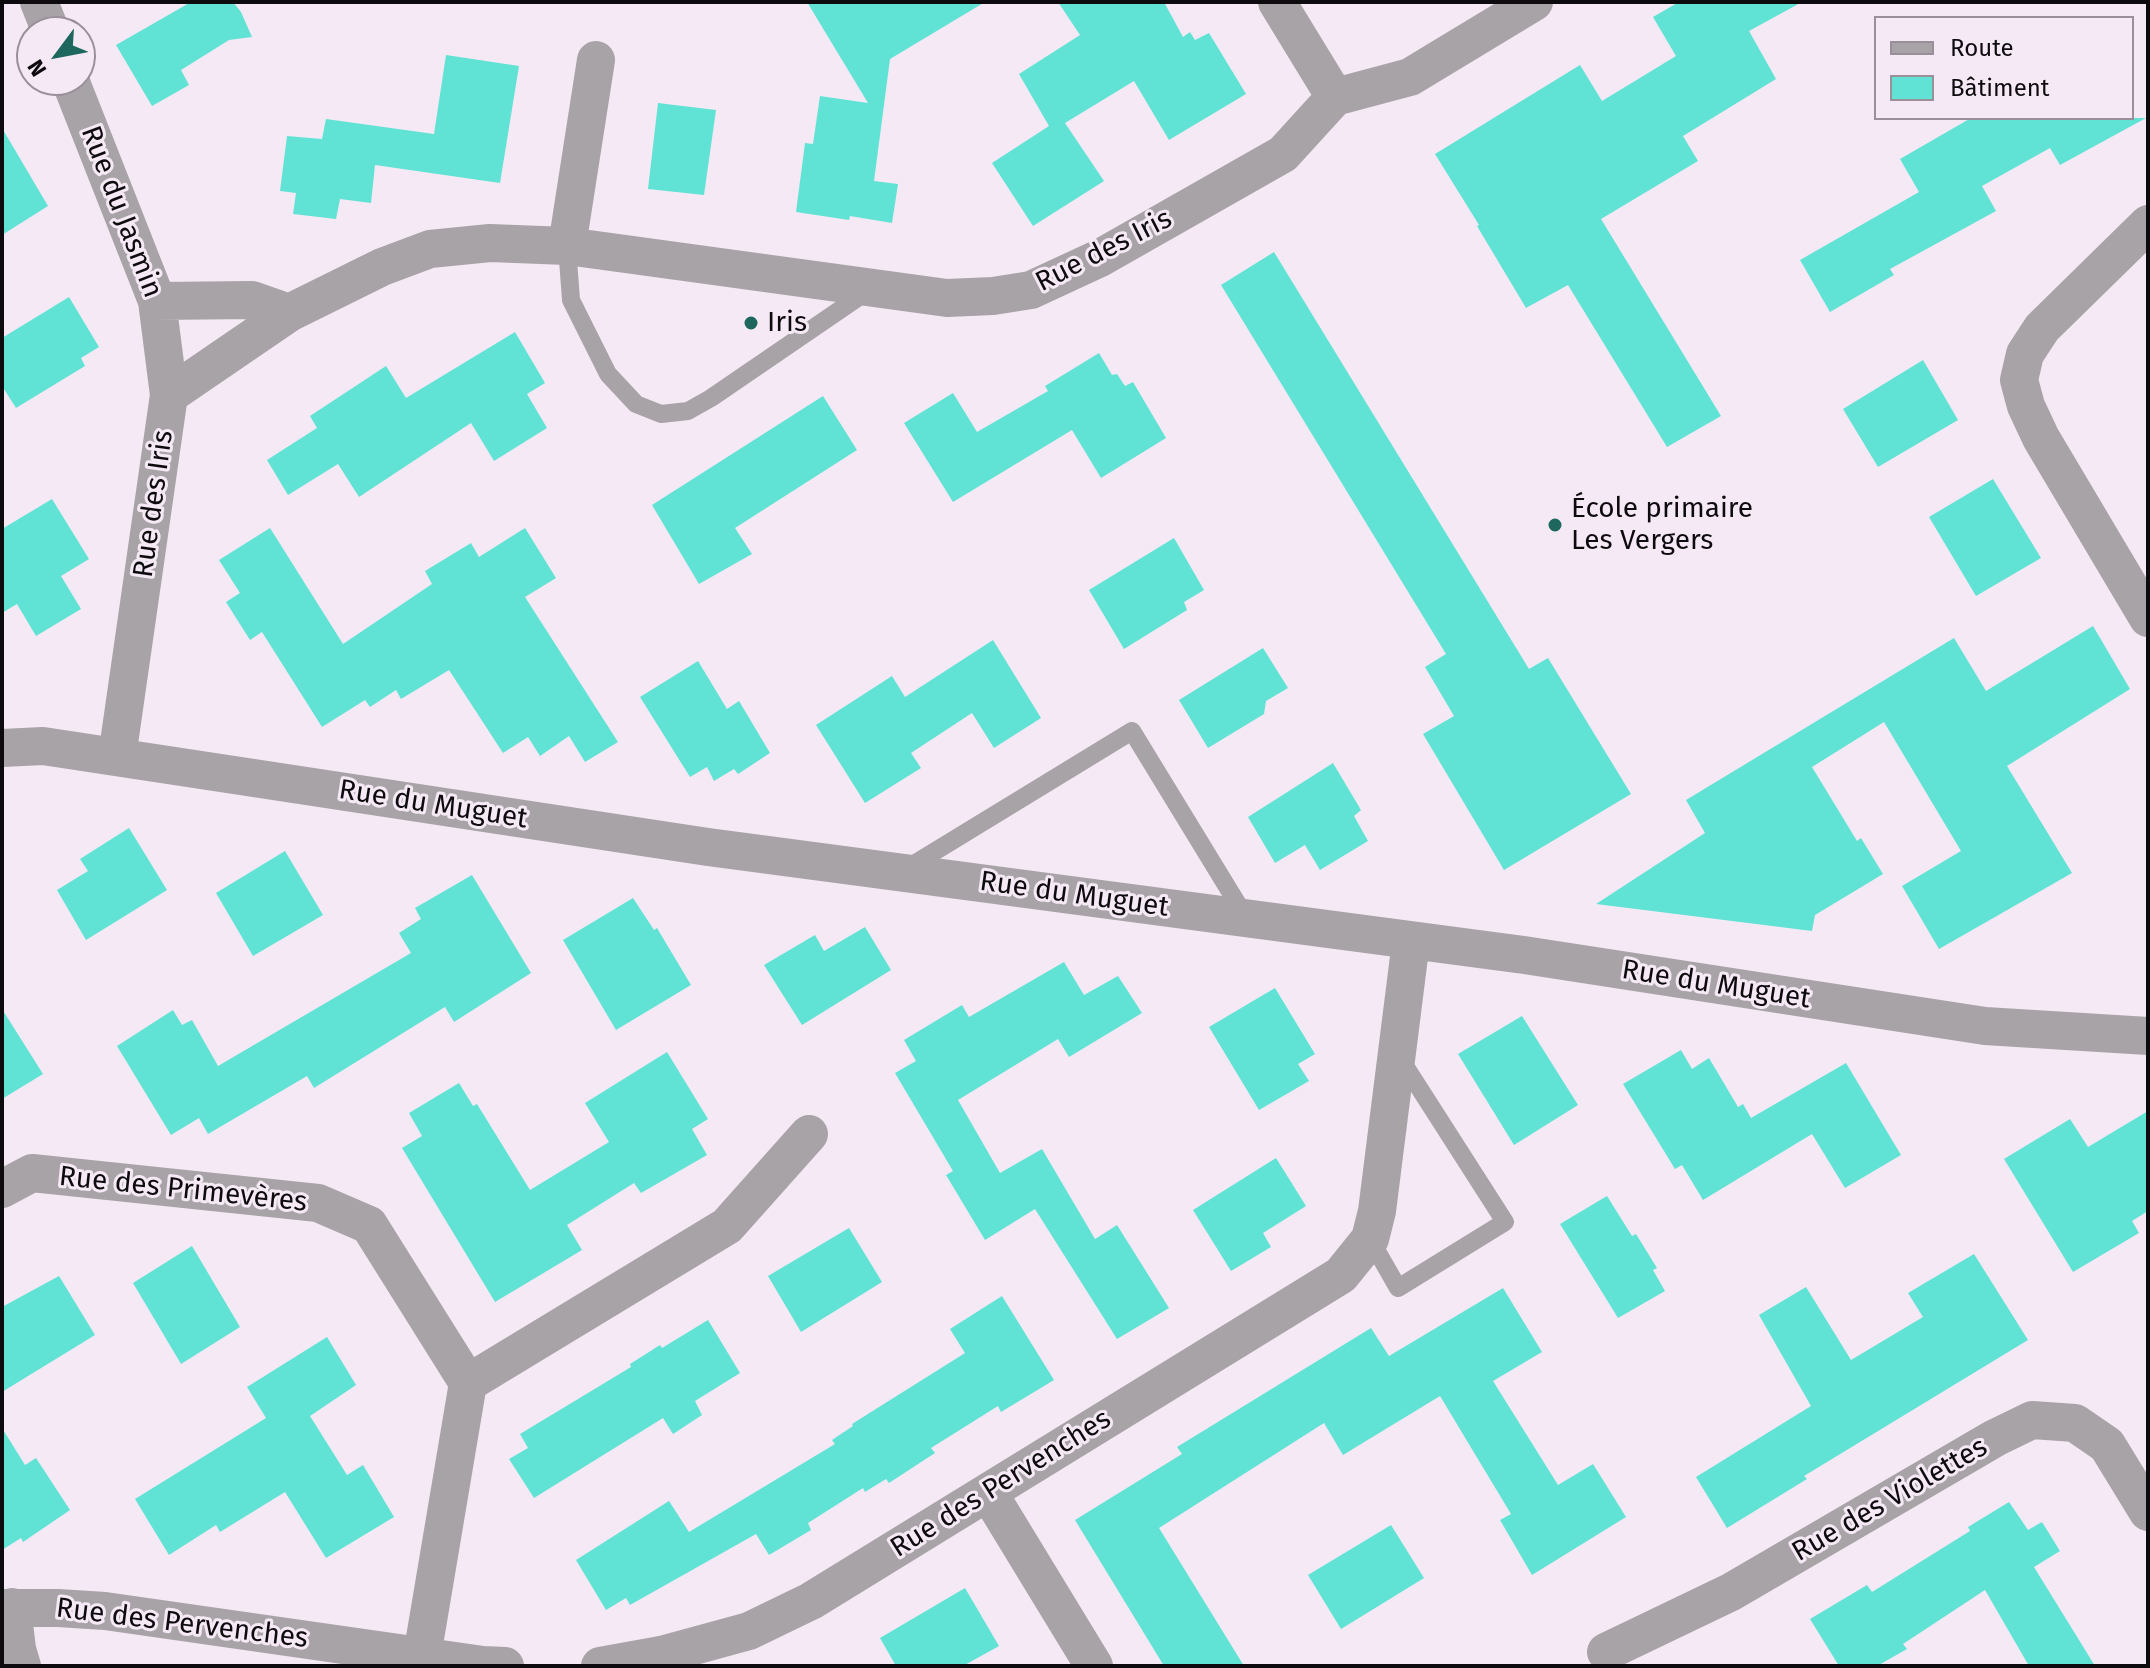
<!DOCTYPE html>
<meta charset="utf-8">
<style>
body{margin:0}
#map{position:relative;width:2150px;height:1668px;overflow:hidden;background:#f5e9f5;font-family:"Fira Sans",sans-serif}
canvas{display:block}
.frame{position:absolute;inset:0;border:4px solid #0e0b0e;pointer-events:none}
.legend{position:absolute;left:1874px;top:16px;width:260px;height:104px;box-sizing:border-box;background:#f5e9f5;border:2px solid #999099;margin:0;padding:10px 14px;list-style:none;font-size:24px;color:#0e0b0e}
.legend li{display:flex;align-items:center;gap:16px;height:40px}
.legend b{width:40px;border:2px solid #999099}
.north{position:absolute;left:16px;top:16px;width:80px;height:80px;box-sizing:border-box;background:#f5e9f5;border:2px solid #999099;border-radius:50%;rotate:238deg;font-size:22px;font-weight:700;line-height:32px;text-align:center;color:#0e0b0e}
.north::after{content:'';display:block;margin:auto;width:28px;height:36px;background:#1e675f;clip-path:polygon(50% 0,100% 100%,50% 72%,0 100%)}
</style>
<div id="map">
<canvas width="2150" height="1668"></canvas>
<div class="frame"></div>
<ul class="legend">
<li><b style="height:10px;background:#a8a3a7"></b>Route</li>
<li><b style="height:22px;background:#60e3d4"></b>Bâtiment</li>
</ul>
<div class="north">N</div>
</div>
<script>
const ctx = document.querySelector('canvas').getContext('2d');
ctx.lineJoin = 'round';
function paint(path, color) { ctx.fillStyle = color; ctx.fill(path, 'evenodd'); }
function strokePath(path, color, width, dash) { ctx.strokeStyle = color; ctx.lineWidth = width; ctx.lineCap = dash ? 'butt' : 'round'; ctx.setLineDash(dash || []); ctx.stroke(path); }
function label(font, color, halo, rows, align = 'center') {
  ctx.font = font + ' "Fira Sans",sans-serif'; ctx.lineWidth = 6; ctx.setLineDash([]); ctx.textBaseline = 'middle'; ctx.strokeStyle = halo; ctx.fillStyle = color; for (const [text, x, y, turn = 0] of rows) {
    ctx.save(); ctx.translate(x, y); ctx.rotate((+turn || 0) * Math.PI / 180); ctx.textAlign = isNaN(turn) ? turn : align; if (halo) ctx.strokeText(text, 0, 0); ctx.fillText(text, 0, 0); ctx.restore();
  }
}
paint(new Path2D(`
 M 191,2 L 233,2 L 241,12 L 252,37 L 229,40 L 181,70 L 189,85 L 152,106 L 116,45 Z
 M 807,2 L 985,2 L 890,59 L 874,181 L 898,184 L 892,223 L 850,216 L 849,220 L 796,212 L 805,143 L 813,144 L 820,96 L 868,103 Z
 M 1058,2 L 1164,2 L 1183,37 L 1190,32 L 1195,40 L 1209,33 L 1246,94 L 1169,140 L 1134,81 L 1065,123 L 1104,181 L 1033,226 L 992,163 L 1049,126 L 1019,74 L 1080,35 Z
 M 1679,2 L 1802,2 L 1749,31 L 1776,79 L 1683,136 L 1698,161 L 1601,219 L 1721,416 L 1667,447 L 1568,285 L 1526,308 L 1477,226 L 1479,225 L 1435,154 L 1580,65 L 1602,101 L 1676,56 L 1653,17 Z
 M 446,55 L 519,66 L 500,183 L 375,165 L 371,203 L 340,199 L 336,219 L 293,214 L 296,193 L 280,191 L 287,136 L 322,139 L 326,119 L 434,134 Z
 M 658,103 L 716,110 L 704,195 L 648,189 Z
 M 1971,118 L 2146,118 L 2060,165 L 2050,148 L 1982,186 L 1996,211 L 1890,269 L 1894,275 L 1830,312 L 1800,260 L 1919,192 L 1900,159 Z
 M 2,128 L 48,206 L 2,235 Z
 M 1274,252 L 1529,669 L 1548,658 L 1631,794 L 1504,870 L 1423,734 L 1454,716 L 1425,667 L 1446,654 L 1221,285 Z
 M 69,297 L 99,347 L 81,358 L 85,366 L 16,408 L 2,386 L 2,338 Z
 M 515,332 L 545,383 L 527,394 L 547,428 L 494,461 L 471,423 L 359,497 L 338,464 L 288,495 L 267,460 L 317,428 L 310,416 L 386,366 L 406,398 Z
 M 1099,353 L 1112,375 L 1117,374 L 1125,386 L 1133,382 L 1166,438 L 1101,478 L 1072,430 L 953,502 L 904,423 L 953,393 L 977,432 L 1048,391 L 1045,386 Z
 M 1923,360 L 1958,420 L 1878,467 L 1843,409 Z
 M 823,396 L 857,450 L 735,528 L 752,554 L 699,584 L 652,505 Z
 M 1993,479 L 2041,558 L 1976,596 L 1929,517 Z
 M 52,499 L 89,559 L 61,576 L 81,609 L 36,636 L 17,604 L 2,613 L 2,529 Z
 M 270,528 L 343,644 L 432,584 L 425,571 L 471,543 L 479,557 L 525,528 L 556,578 L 525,597 L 618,742 L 585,762 L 569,736 L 540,756 L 528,737 L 503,753 L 449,670 L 401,699 L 396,690 L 370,707 L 365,700 L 322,727 L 262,632 L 250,640 L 226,602 L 240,593 L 219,560 Z
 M 1174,538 L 1204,590 L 1184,602 L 1187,610 L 1124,649 L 1089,590 Z
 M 2093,626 L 2130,689 L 2007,766 L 2072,873 L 1939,949 L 1902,886 L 1961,851 L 1884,722 L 1812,767 L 1857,841 L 1861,838 L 1883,874 L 1815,915 L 1812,931 L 1596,904 L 1705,833 L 1686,800 L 1954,638 L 1986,691 Z
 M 993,640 L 1041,718 L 994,748 L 972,713 L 911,753 L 921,768 L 865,803 L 816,725 L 892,676 L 905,697 Z
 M 1263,648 L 1288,688 L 1266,701 L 1264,714 L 1208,748 L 1179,700 Z
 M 698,661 L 727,709 L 739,701 L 770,753 L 738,774 L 734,769 L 714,781 L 707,767 L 690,777 L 640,697 Z
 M 1333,763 L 1361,810 L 1354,816 L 1368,841 L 1320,870 L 1305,845 L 1275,863 L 1248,817 Z
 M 129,828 L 167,890 L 86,940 L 57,890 L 88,871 L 80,859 Z
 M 285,851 L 323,915 L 253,956 L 216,893 Z
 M 472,875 L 531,973 L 454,1022 L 445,1007 L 314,1088 L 307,1076 L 208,1134 L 199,1118 L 171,1135 L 117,1046 L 173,1010 L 182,1025 L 192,1020 L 218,1066 L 411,953 L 399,933 L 421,919 L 415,908 Z
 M 633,898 L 654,930 L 657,928 L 691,985 L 616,1030 L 563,940 Z
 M 865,927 L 891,970 L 802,1025 L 764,965 L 815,935 L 824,951 Z
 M 1064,962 L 1084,995 L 1118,976 L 1142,1013 L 1069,1057 L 1058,1039 L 958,1100 L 1000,1173 L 1042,1149 L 1095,1239 L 1117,1225 L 1169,1308 L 1117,1339 L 1035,1209 L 985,1240 L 946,1175 L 953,1171 L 895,1073 L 916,1061 L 904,1040 L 962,1005 L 969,1017 Z
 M 1275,988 L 1315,1054 L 1298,1064 L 1309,1081 L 1259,1110 L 1209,1027 Z
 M 2,1009 L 43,1074 L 2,1099 Z
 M 1522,1016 L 1578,1105 L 1514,1145 L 1458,1054 Z
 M 1681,1050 L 1692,1069 L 1709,1058 L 1738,1107 L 1743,1104 L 1751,1118 L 1846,1063 L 1901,1155 L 1845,1188 L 1812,1134 L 1703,1200 L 1682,1165 L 1675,1169 L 1623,1084 Z
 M 667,1052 L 708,1119 L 692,1129 L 707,1155 L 641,1193 L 634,1183 L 567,1225 L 582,1250 L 495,1302 L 402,1148 L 422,1136 L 409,1113 L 459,1083 L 473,1106 L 477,1104 L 530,1190 L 609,1142 L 585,1103 Z
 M 2148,1111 L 2148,1211 L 2132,1221 L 2139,1233 L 2073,1272 L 2004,1159 L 2070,1119 L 2088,1147 Z
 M 1276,1158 L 1306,1206 L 1263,1233 L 1271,1247 L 1231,1271 L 1193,1210 Z
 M 1607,1196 L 1632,1236 L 1636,1234 L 1657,1268 L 1653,1270 L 1665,1291 L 1618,1318 L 1560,1224 Z
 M 849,1228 L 882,1282 L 801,1332 L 768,1276 Z
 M 192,1246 L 240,1327 L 181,1364 L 133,1283 Z
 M 1974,1254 L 2028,1340 L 1804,1476 L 1807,1479 L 1727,1528 L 1696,1477 L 1811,1406 L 1759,1315 L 1806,1287 L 1851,1360 L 1923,1317 L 1908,1293 Z
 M 59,1276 L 95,1335 L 2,1392 L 2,1307 Z
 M 1503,1288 L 1542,1352 L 1493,1381 L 1558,1485 L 1593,1464 L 1626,1517 L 1532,1575 L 1500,1520 L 1511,1514 L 1440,1396 L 1343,1455 L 1324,1423 L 1159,1528 L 1244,1666 L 1164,1666 L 1075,1520 L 1182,1454 L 1177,1447 L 1371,1328 L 1389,1356 Z
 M 1002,1296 L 1054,1380 L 1001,1412 L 998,1406 L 931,1448 L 935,1453 L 889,1483 L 886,1479 L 865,1492 L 863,1488 L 808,1523 L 811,1530 L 769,1555 L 756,1534 L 630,1605 L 626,1598 L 606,1610 L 576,1560 L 669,1501 L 689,1532 L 835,1444 L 832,1440 L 853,1426 L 852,1424 L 965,1353 L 950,1329 Z
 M 708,1320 L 740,1373 L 695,1401 L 702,1415 L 673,1434 L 663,1418 L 534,1498 L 509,1459 L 528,1448 L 520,1434 L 631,1367 L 630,1364 L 660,1345 L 662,1348 Z
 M 327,1337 L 356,1385 L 310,1416 L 347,1475 L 363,1465 L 394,1517 L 326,1558 L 285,1492 L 220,1532 L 216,1525 L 169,1555 L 135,1499 L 266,1418 L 247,1387 Z
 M 2,1428 L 25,1465 L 36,1458 L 70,1510 L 23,1542 L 21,1538 L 2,1550 Z
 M 2009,1502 L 2028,1530 L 2042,1522 L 2060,1551 L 2034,1567 L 2095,1666 L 2029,1666 L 1985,1590 L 1903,1644 L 1907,1649 L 1877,1666 L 1839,1666 L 1810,1619 L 1867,1585 L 1872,1592 L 1970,1531 L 1968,1527 Z
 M 1391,1525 L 1424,1578 L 1341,1629 L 1308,1575 Z
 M 965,1588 L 999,1646 L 963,1666 L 896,1666 L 880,1638 Z`), '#60e3d4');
strokePath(new Path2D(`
 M 567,246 L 571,300 L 608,374 L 636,404 L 661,414 L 688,411 L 711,398 L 869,290
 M 906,869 L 1132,731 L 1245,916
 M 1370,1239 L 1398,1288 L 1505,1222 L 1400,1058`), '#a8a3a7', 18);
strokePath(new Path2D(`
 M 39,2 L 51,32
 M 1277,2 L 1335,97
 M 70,80 L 157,301 L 169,395 L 117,757
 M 2148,224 L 2042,328 L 2025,354 L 2019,380 L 2026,406 L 2041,438 L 2148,618
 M 567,246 L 596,60
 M 157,301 L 252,300 L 289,313
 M 169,395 L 289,313 L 382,267 L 430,249 L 490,243 L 567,246 L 947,298 L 993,296 L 1031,290 L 1100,258 L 1283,154 L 1335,97 L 1410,77 L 1534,2
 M 2,748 L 43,746 L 708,847 L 1524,955 L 1985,1026 L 2148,1036
 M 2,1189 L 32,1173 L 318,1203 L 369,1225 L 468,1383 L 422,1656
 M 468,1383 L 727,1226 L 809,1134
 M 988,1492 L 1094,1666
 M 12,1607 L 17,1649 L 22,1666
 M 2,1608 L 58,1608 L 105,1611 L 483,1665 L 505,1666
 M 1606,1652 L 1731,1592 L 1995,1438 L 2032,1420 L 2075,1423 L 2107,1445 L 2148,1512
 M 600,1666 L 661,1655 L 749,1631 L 811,1601 L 1341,1275 L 1370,1239 L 1377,1211 L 1411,941`), '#a8a3a7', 38);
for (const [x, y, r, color] of [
 [751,323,8,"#1e675f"],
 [1555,525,8,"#1e675f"]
]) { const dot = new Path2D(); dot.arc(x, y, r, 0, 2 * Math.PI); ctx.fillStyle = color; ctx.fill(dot); strokePath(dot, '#f5e9f5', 3); }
label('28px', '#0e0b0e', '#f5e9f5', [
 ["Rue du Jasmin",121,212,69],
 ["Rue des Iris",1104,251,-27],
 ["Rue des Iris",154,504,-82],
 ["Rue du Muguet",433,805,9],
 ["Rue du Muguet",1074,895,8],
 ["Rue du Muguet",1716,985,9],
 ["Rue des Primevères",183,1190,6],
 ["Rue des Pervenches",1001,1484,-32],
 ["Rue des Violettes",1890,1500,-30],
 ["Rue des Pervenches",182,1624,7]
]);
label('28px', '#0e0b0e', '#f5e9f5', [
 ["Iris",767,323],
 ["École primaire",1571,509],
 ["Les Vergers",1571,541]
], 'left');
</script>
